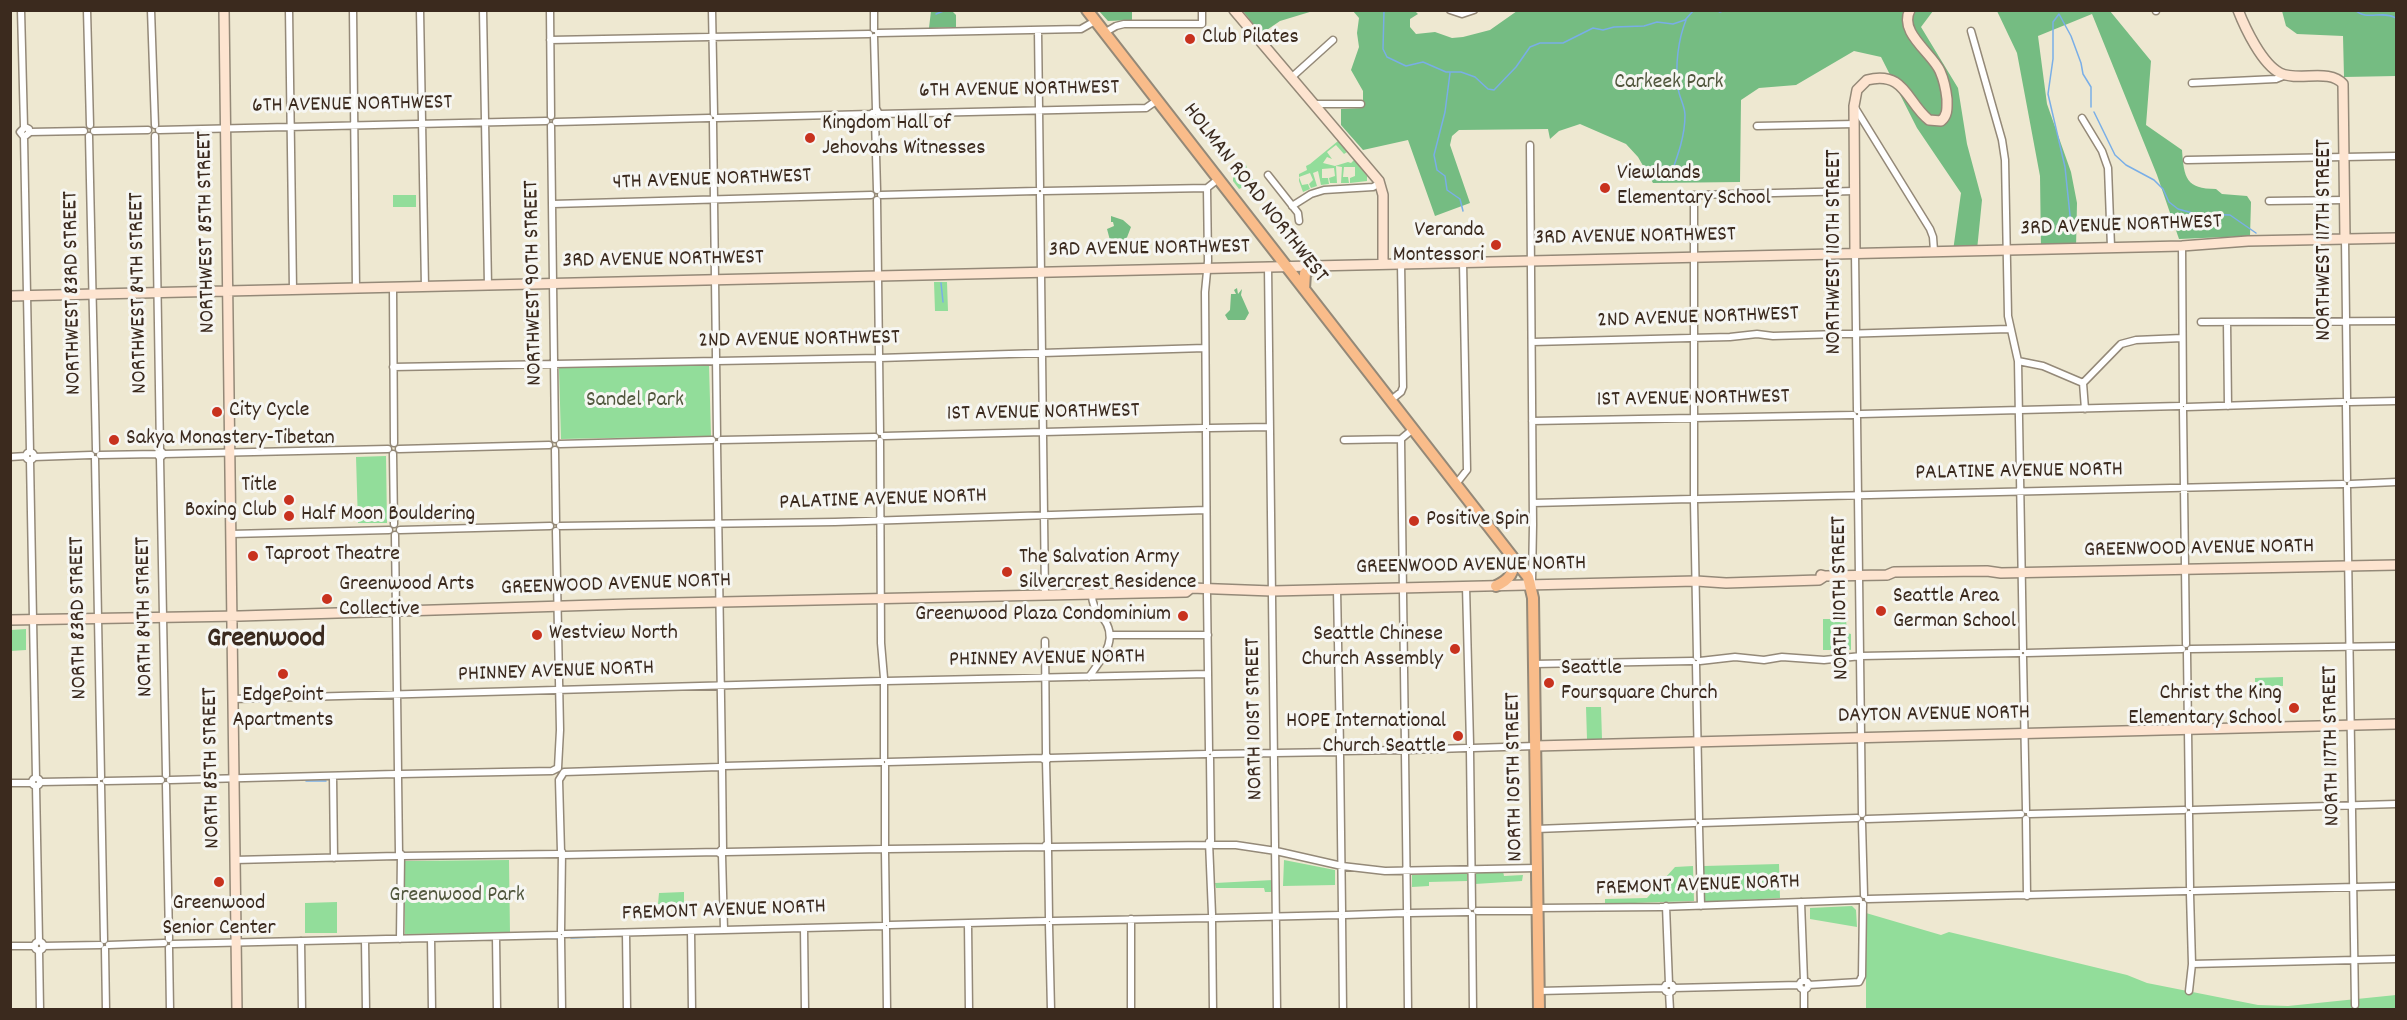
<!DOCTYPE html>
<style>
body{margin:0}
#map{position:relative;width:2407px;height:1020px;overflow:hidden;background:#eee8d1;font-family:Dekko,sans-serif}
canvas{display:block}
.frame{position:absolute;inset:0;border:12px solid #3b2a1e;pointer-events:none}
</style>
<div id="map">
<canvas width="2407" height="1020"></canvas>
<div class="frame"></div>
</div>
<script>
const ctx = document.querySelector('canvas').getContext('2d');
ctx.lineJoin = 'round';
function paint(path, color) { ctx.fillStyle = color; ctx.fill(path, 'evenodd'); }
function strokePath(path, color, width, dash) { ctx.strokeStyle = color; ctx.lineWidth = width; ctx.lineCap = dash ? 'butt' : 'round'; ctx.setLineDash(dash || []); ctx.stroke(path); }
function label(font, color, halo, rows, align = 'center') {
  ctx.font = font + ' Dekko,sans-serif'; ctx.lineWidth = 6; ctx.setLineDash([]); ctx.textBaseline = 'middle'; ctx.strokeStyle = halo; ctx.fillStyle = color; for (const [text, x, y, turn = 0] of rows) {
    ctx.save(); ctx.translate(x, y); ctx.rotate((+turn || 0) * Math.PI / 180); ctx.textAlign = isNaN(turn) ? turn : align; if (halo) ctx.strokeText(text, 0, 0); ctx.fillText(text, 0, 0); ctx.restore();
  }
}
paint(new Path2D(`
 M 1338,141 L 1347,152 L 1344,154 L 1336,145 L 1327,152 L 1332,159 L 1327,157 L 1323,163 L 1335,166 L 1348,162 L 1351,163 L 1354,160 L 1367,176 L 1367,181 L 1350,183 L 1350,178 L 1355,176 L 1355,167 L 1344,167 L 1343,177 L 1348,177 L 1349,183 L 1341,183 L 1342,167 L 1336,166 L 1337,183 L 1330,183 L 1329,178 L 1335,176 L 1334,168 L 1322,169 L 1322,178 L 1328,178 L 1329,184 L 1321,185 L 1318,171 L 1313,173 L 1317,186 L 1311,188 L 1309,184 L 1313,180 L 1310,173 L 1299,177 L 1302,185 L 1308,184 L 1310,189 L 1303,192 L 1299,181 L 1299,174 L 1307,170 L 1306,166 L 1310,164 Z
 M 1246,165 L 1247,168 L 1240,172 L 1245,182 L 1253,179 L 1254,182 L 1239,189 L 1233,181 L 1233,166 Z
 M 393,195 L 416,195 L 416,207 L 393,207 Z
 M 934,282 L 947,282 L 948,311 L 935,311 Z
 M 709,365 L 711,436 L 561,439 L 559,368 Z
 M 386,456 L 387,523 L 358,523 L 356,457 Z
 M 1823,619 L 1846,619 L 1847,633 L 1851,634 L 1851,650 L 1848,649 L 1845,631 L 1831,631 L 1831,650 L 1823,650 Z
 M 26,629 L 26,650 L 11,651 L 11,630 Z
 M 2283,677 L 2283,686 L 2255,687 L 2255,678 Z
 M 1586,707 L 1601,707 L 1602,739 L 1587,739 Z
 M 509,860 L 510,933 L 405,934 L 404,861 Z
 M 1284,860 L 1335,870 L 1335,885 L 1283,886 Z
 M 1779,864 L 1780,898 L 1704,902 L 1704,866 Z
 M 1693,866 L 1694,901 L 1605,904 L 1605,899 L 1647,898 L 1675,867 Z
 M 1503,871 L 1504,876 L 1523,875 L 1522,881 L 1475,884 L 1476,873 Z
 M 1467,872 L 1467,881 L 1429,882 L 1429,886 L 1412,887 L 1412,875 Z
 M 1273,880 L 1273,892 L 1265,892 L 1264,888 L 1216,888 L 1215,883 Z
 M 684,892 L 684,903 L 658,904 L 659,893 Z
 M 337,902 L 337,933 L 305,933 L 305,903 Z
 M 1852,906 L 1856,910 L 1857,927 L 1810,919 L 1810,908 Z
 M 1866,913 L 1941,935 L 1949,932 L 1974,938 L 2127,975 L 2147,983 L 2258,1005 L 2288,1006 L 2396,995 L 2396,1009 L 1866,1009 Z`), '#92dd9a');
paint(new Path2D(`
 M 931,11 L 952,11 L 956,15 L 956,27 L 929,28 Z
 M 1099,11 L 1132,11 L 1132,20 L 1108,21 Z
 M 1243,11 L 1313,11 L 1280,21 L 1261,34 Z
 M 1353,11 L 1415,11 L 1418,14 L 1410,19 L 1410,27 L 1416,34 L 1435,32 L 1452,38 L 1463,37 L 1490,30 L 1517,11 L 1933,11 L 1921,27 L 1958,88 L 1967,144 L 1982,200 L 1977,250 L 1953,251 L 1961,193 L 1917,128 L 1881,57 L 1854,51 L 1796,85 L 1759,88 L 1741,100 L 1740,182 L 1653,183 L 1638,157 L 1626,144 L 1580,124 L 1559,131 L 1550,139 L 1548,129 L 1459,130 L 1452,136 L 1450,145 L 1470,203 L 1435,216 L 1408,140 L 1363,150 L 1341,125 L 1341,109 L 1363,108 L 1363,91 L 1351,70 L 1359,47 L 1357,33 L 1359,18 Z
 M 1997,11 L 2110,11 L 2151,61 L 2146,125 L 2182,150 C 2184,178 2186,189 2216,189 L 2222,194 L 2247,196 L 2251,202 L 2250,236 L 2179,239 L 2157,175 L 2092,14 L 2038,36 L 2047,104 L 2071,172 L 2077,203 L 2076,248 L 2041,249 L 2040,176 L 2017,53 Z
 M 2282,11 L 2396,11 L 2396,76 L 2344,77 L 2343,36 L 2297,34 L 2286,26 Z
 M 1111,216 L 1123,220 L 1131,227 L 1126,240 L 1119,244 L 1122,250 L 1116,250 L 1114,244 L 1111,244 L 1107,229 L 1114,226 L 1113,222 L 1111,222 Z
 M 1237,288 L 1238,294 L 1242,289 L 1241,295 L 1249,313 L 1245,320 L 1228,320 L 1225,315 L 1230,310 L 1231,294 L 1236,294 L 1234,290 Z`), '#75bc82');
strokePath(new Path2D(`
 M 1384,10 L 1383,49 L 1387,57 L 1406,66 L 1423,62 L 1446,72 L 1461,72 L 1475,77 L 1488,89 L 1494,90 L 1516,67 L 1530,47 L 1540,43 L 1563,43 L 1593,28 L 1603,30 L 1614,27 L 1644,26 L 1657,22 L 1673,24 L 1685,20 L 1694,10
 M 1716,10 L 1720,12 L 1725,10
 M 2355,10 C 2366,21 2383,10 2396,18
 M 936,14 L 946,10
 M 1450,73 L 1445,112 L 1434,155 L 1437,170 L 1445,176 L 1447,190 L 1460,199 L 1463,211
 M 2094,112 L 2115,155 L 2126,165 L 2154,180 L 2163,189 L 2169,202 L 2178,209 L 2196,214 L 2230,215 L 2256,233
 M 1671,174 C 1678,155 1685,136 1685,115 C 1685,106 1679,97 1678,88 C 1675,66 1678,40 1686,20
 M 2071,225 L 2065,167 L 2048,94 L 2053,59 L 2053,22 L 2059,14 L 2071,36 L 2081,63 L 2083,74 L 2091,87 L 2091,107
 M 941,283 L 943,302
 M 306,781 L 326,781
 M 571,938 L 595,937`), '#79aee7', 1.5);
const street = new Path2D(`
 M 21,10 L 24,127
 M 87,10 L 90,125
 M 151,10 L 155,125
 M 289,10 L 293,290
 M 353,10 L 356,289
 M 420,10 L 425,287
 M 483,10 L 488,286
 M 550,10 L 551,116
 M 712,10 L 714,114
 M 874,10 L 874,29
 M 1450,10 L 1462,14 L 1474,10
 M 2156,10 L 2156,11
 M 1038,30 L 1040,187
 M 1971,31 L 2002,140 L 2005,160 L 2008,316 L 2018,361 L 2023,649
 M 878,33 L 1081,29 L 1095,21
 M 1104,33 L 1116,26 L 1124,24 L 1202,24 L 1202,10
 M 874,37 L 876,110
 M 550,40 L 869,34
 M 1292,77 L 1333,40
 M 2192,83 L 2276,79 L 2286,75
 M 1314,104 L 1361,104
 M 1854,106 L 1930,229 L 1933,237 L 1934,251
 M 880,114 L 1146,108 L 1156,101
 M 717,118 L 871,114
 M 2082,118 L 2102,151 L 2108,168 L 2111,247
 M 875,119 L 880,116 L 877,110 L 871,114 L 875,119 L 877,190
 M 556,122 L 709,118
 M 713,122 L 717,435
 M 551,126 L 555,439
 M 1757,126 L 1855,124
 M 159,130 L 546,121
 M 94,131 L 148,130
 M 29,132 L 84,131
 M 89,136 L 96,450
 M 155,136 L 160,450
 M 24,137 L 29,133 L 29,129 L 25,127 L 20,132 L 24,137 L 30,452
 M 1530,145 L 1533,525 L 1532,581
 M 2187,160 L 2396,156
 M 1268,175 L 1298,213 L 1299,221
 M 1044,191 L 1207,188 L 1217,180
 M 881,195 L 1036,191
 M 1040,195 L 1045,595
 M 877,200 L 880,432
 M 2269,201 L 2345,200
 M 553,204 L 871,195
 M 1292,206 L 1311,194 L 1324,190 L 1373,187 L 1380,183
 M 2345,239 L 2347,398
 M 2182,246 L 2183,403
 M 1855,253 L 1857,410
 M 1268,266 L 1277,1010
 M 393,288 L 394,443
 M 2201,322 L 2396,321
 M 2227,322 L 2228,406
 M 1532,342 L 1730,337 L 1757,334 L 1773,336 L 2009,329
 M 2018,361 L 2043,366 L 2083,383
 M 393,367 L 879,358 L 1205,348
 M 2083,383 L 2121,344 L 2136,340 L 2182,338
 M 2083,383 L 2085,409
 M 1391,400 L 1401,392 L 1403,387 L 1401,263
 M 2350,402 L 2396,401
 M 2346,406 L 2347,479
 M 2187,407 L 2343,402
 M 2183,410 L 2186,644
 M 1861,414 L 2180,406
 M 1857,418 L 1862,814
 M 1532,421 L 1853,415
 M 1206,425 L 1205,292 L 1208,261 L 1207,188
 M 1210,428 L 1270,427
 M 1206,432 L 1207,588
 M 884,436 L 1203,428
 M 721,440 L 875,437
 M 1344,440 L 1401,439
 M 880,441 L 881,643 L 884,678
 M 560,444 L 712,440
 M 717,444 L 722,764
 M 399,449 L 549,445
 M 555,450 L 556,521
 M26 456a4 4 0 1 1 8 0a4 4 0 1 1-8 0Z
 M 164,454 L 388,449
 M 393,454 L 394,524
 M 100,455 L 157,454
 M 10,457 L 26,456
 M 34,457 L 91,455
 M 160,458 L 164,454 L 160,450 L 157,454 L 160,458 L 166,775
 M 95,459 L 101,777
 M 30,460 L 36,778
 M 1456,484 L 1467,470 L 1463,262
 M 2351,484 L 2396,482
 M 2347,488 L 2355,1005
 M 1694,496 L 1694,195 L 1855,191
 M 1698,499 L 2343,484
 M 1694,502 L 1697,657
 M 1533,503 L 1691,499
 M 560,526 L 835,522 L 1206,510
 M 400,530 L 550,526
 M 231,534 L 389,530
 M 395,535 L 398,772
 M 1466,586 L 1470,744
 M 1337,589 L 1340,748
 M 1207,594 L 1209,751
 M 1110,635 L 1208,635
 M 1045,641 L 1046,755
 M 2191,649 L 2396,646
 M 2027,653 L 2182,649
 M 2187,653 L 2189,806
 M 2023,657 L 2026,810
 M 1700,661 L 1735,657 L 1764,660 L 1782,657 L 1824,660 L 1861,656 L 2019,653
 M 1534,664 L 1692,661
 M 1696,664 L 1699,819
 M 1089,677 C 1101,659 1120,640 1103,618 C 1096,609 1092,606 1092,594
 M 886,681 L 1208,674
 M 884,684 L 884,758
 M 232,699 L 880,681
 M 1405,746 L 1401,439 L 1413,429
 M 1473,748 L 1535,746
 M 1408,750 L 1466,748
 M 1343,751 L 1402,750
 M 1470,751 L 1472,907
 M 1405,753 L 1407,909
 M 1214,754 L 1337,752
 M 1340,755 L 1342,911
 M 1049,758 L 1206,754
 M 1210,758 L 1211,841
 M 1046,761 L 1049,758 L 1046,755 L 1043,759 L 1046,761 L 1048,844
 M 888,762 L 1043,758
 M 724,766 L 881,762
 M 885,766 L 885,846
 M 722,769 L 723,849
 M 401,774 L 552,771 L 558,768 L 560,730 L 556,531
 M 333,776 L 334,858
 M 398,777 L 399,854
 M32 782a4 4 0 1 1 8 0a4 4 0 1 1-8 0Z
 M 170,780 L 395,774
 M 106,781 L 161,780
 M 40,782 L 97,781
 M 10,783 L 32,783
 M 101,785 L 104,940
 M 166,785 L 169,939
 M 36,786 L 39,941
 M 2193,810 L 2396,804
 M 2030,814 L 2184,810
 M 2189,814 L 2190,887
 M 1867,819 L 2021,814
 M 2026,819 L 2027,896
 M 1702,823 L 1857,818
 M 1862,823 L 1864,895
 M 1699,827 L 1701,906
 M 1536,829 L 1694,823
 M 1209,842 L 1212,914
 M 1046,845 L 1048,849 L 1049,918
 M 1214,845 L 1236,845 L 1276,851 L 1342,866 L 1385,871 L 1537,868
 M 1051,847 L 1208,845
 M 888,849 L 1045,847
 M 721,850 L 719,853 L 722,855 L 724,930
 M 561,852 L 559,780 L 564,772 L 719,767
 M 726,852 L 882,849
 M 885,852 L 886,922
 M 563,855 L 719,852
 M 402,856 L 558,854
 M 234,860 L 397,856
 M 2194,891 L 2396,886
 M 1868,899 L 2186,891
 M 1801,902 L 1804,981
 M 1666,906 L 1669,984
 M 1538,908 L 1660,907 L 1859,900
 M 1477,911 L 1538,911
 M 1410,913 L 1468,912
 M 1345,915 L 1404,913
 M 1472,915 L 1473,1010
 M 1407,916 L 1408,1010
 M 1215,918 L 1339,915
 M 1342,918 L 1343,1010
 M 1131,919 L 1131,1010
 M 1053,921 L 1209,918
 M 1212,921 L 1213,1010
 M 968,924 L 969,1010
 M 890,925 L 1046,921
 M 1049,925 L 1051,1010
 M 804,928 L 805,1010
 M 886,929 L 887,1010
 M 561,931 L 562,852
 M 691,931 L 692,1010
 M 626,933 L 627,1010
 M 565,934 L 883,926
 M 496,937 L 497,1010
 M 431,938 L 432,1010
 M 561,938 L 562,1010
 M 400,939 L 401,854
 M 365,940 L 366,1010
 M 301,941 L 302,1010
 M34.5 946a4.5 4.5 0 1 1 9 0a4.5 4.5 0 1 1-9 0Z
 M 173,944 L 558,935
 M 109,945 L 164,943
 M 10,946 L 35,946
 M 43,946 L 100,945
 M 169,948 L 170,1010
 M 105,949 L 106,1010
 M 39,950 L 40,1010
 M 2192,964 L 2396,959
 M1799.5 985a4.5 4.5 0 1 1 9 0a4.5 4.5 0 1 1-9 0Z
 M1664.5 988a4.5 4.5 0 1 1 9 0a4.5 4.5 0 1 1-9 0Z
 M 1808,985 L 1859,982 L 1862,976 L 1863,904
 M 1673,988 L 1799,985
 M 1804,990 L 1804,1010
 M 1539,991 L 1664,988
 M 2189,991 L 2192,964 L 2190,894
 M 1669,992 L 1670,1010`);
const secondary = new Path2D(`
 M 224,10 L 237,1010
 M 1234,10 L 1379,181 L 1383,195 L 1383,264
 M 2238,10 C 2245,28 2262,64 2280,73 C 2299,82 2329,68 2343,84 L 2345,239
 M 1855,253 L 1854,106 L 1857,90 L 1867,80 C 1905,70 1907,103 1929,120 L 1941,121 C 1948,115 1947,108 1947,99 C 1946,90 1944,80 1940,71 C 1932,53 1898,32 1910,10
 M 10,296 L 2182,246 L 2248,241 L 2396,238
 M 1821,575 L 1825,576 L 1887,575 L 1894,572 L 1987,571 L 2001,573 L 2396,565
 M 10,620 L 240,616 L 629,604 L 1186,592 L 1191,588 L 1272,591 L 1696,581 L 1726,583 L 1819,580 L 1825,576
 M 1535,746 L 2396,724`);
const primary = new Path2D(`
 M 1087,10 L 1528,577 L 1533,598 L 1539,1010
 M 1304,289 L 1305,273 L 1316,265
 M 1496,586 C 1509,580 1515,573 1513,558`);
strokePath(street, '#948978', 9);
strokePath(secondary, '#948978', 12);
strokePath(primary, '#948978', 14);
strokePath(street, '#fff', 6);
strokePath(secondary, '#fde4d0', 9);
strokePath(primary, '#f9bc8a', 10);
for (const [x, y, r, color] of [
 [1190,39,6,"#c8321e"],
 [810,138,6,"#c8321e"],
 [1605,188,6,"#c8321e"],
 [1496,245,6,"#c8321e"],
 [217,412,6,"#c8321e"],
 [114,440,6,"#c8321e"],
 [289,500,6,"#c8321e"],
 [289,516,6,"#c8321e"],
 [1414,521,6,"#c8321e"],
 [253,556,6,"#c8321e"],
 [1007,572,6,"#c8321e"],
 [327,599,6,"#c8321e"],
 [1881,611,6,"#c8321e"],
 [1183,616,6,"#c8321e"],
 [537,635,6,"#c8321e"],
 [1455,649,6,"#c8321e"],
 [283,674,6,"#c8321e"],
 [1549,683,6,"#c8321e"],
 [2294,708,6,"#c8321e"],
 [1458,736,6,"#c8321e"],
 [219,882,6,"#c8321e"]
]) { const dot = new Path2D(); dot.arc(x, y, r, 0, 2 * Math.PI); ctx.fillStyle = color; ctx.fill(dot); strokePath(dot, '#f6f6f2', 2); }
label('22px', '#3b2a1e', '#f6f6f2', [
 ["Club Pilates",1202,39],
 ["Kingdom Hall of",822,125],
 ["Jehovahs Witnesses",822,150],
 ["Viewlands",1617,175],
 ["Elementary School",1617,200],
 ["Veranda",1484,232,"right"],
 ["Montessori",1484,257,"right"],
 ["City Cycle",229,412],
 ["Sakya Monastery-Tibetan",126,440],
 ["Title",277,487,"right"],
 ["Boxing Club",277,512,"right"],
 ["Half Moon Bouldering",301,516],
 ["Positive Spin",1426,521],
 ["Taproot Theatre",265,556],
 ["The Salvation Army",1019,559],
 ["Silvercrest Residence",1019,584],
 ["Greenwood Arts",339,586],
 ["Collective",339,611],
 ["Seattle Area",1893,598],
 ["German School",1893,623],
 ["Greenwood Plaza Condominium",1171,616,"right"],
 ["Westview North",549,635],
 ["Seattle Chinese",1443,636,"right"],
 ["Church Assembly",1443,661,"right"],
 ["Seattle",1561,670],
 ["Foursquare Church",1561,695],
 ["Christ the King",2282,695,"right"],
 ["Elementary School",2282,720,"right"],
 ["EdgePoint",283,697,"center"],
 ["Apartments",283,722,"center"],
 ["HOPE International",1446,723,"right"],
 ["Church Seattle",1446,748,"right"],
 ["Greenwood",219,905,"center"],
 ["Senior Center",219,930,"center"]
], 'left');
label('22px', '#51573d', '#f6f6f2', [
 ["Carkeek Park",1669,84],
 ["Sandel Park",635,402],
 ["Greenwood Park",457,897]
]);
label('22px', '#3b2a1e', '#f6f6f2', [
 ["6TH AVENUE NORTHWEST",1019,91,-1],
 ["6TH AVENUE NORTHWEST",352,106,-1],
 ["4TH AVENUE NORTHWEST",712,181,-2],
 ["HOLMAN ROAD NORTHWEST",1254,194,52],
 ["3RD AVENUE NORTHWEST",2121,227,-2],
 ["NORTHWEST 85TH STREET",208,232,-91],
 ["3RD AVENUE NORTHWEST",1635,238,-1],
 ["NORTHWEST 117TH STREET",2326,240,-90],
 ["3RD AVENUE NORTHWEST",1149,250,-1],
 ["NORTHWEST 110TH STREET",1836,252,-90],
 ["3RD AVENUE NORTHWEST",663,261,-1],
 ["NORTHWEST 90TH STREET",535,283,-91],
 ["NORTHWEST 83RD STREET",74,293,-91],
 ["NORTHWEST 84TH STREET",140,293,-91],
 ["2ND AVENUE NORTHWEST",1698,319,-2],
 ["2ND AVENUE NORTHWEST",799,341,-1],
 ["1ST AVENUE NORTHWEST",1693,400,-1],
 ["1ST AVENUE NORTHWEST",1043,414,-1],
 ["PALATINE AVENUE NORTH",2019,473,-1],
 ["PALATINE AVENUE NORTH",883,501,-2],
 ["GREENWOOD AVENUE NORTH",2199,550,-1],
 ["GREENWOOD AVENUE NORTH",1471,567,-1],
 ["GREENWOOD AVENUE NORTH",616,586,-2],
 ["NORTH 110TH STREET",1842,598,-91],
 ["NORTH 84TH STREET",146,617,-91],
 ["NORTH 83RD STREET",80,618,-91],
 ["PHINNEY AVENUE NORTH",1047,660,-1],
 ["PHINNEY AVENUE NORTH",556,673,-2],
 ["DAYTON AVENUE NORTH",1934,716,-1],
 ["NORTH 101ST STREET",1256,719,-91],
 ["NORTH 117TH STREET",2333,746,-91],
 ["NORTH 85TH STREET",213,768,-91],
 ["NORTH 105TH STREET",1516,777,-91],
 ["FREMONT AVENUE NORTH",1698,887,-2],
 ["FREMONT AVENUE NORTH",724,912,-2]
]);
label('bold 28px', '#3b2a1e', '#f6f6f2', [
 ["Greenwood",266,641]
]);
</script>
